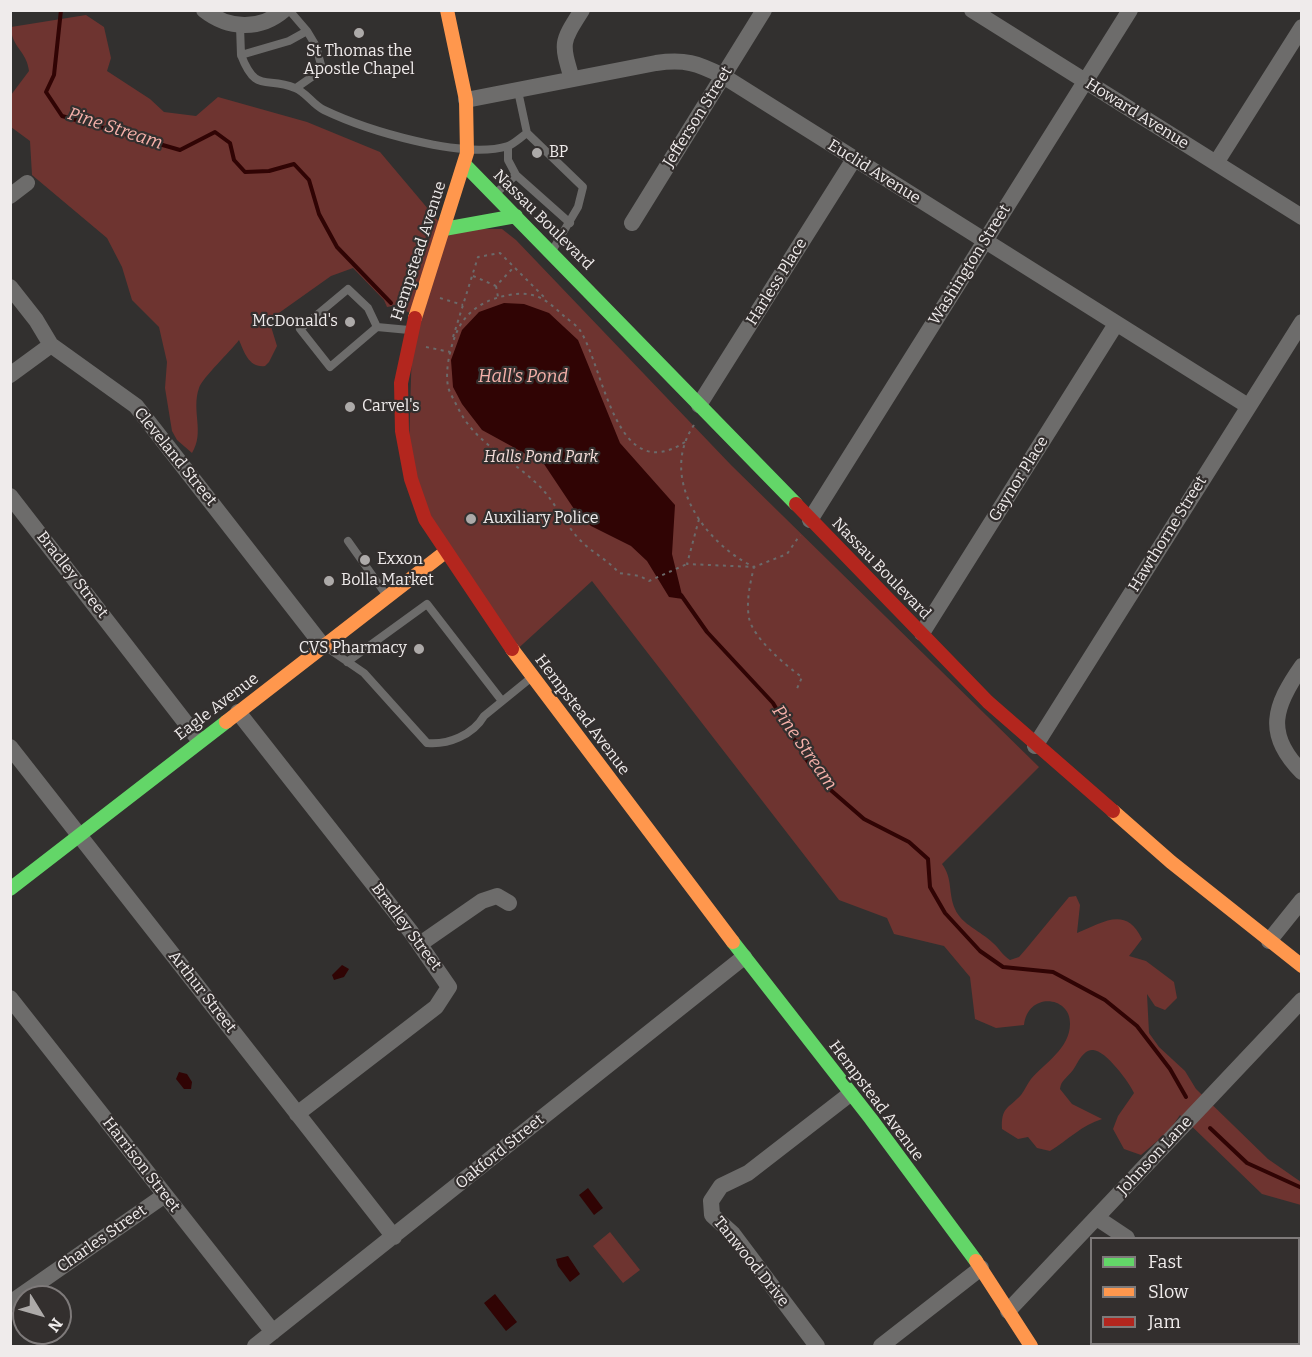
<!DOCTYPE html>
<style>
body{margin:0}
#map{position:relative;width:1312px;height:1357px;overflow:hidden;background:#32302f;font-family:Bitter,serif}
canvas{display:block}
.frame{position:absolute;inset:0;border:12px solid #efebeb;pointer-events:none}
.legend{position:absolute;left:1090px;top:1237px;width:210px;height:108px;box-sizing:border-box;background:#332f2e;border:2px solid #7e7a7a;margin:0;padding:8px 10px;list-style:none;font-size:18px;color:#efebeb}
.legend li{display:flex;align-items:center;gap:12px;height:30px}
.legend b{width:30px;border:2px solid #7e7a7a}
.north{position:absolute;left:12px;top:1285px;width:60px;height:60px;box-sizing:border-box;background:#332f2e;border:2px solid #7e7a7a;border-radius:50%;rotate:127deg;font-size:16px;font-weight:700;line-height:24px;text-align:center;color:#efebeb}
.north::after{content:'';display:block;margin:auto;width:21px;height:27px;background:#adaaa9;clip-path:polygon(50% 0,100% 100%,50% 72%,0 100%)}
</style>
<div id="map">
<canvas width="1312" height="1357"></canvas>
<div class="frame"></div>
<ul class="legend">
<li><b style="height:8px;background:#63d668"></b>Fast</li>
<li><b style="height:8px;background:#ff974d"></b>Slow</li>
<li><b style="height:8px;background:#b3261e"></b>Jam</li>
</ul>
<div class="north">N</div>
</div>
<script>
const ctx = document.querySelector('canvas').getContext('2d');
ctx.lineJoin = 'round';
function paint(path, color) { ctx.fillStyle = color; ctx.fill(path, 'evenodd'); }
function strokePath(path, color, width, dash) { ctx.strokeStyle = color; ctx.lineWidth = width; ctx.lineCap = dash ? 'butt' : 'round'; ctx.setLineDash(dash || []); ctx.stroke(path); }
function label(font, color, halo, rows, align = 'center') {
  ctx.font = font + ' Bitter,serif'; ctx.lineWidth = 4.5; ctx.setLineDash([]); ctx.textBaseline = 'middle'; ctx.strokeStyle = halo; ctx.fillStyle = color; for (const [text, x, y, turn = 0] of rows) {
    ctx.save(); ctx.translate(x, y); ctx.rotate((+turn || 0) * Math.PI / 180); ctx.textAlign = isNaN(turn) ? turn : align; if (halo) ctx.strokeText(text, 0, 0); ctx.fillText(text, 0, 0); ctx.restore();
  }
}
paint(new Path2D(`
 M 86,15 L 104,27 L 111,58 L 107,71 L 150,99 L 164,112 L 196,116 L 218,97 L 307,122 L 380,152 L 445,229 L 502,229 L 516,240 L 731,465 L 1039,767 L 942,864 C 953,879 948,893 955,909 C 962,925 981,931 993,943 C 1000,949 1002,955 1010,960 L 1019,957 L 1026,949 L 1069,897 L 1076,896 L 1080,905 L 1077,933 C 1102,923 1126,905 1142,939 L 1129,956 L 1146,961 L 1174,982 L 1177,998 L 1165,1010 L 1155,1006 L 1147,994 L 1149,1033 L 1159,1047 L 1185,1071 L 1196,1089 L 1268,1159 L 1301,1182 L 1301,1205 L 1262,1194 L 1180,1115 L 1169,1131 L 1141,1155 L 1124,1149 L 1113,1129 L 1118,1116 L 1134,1093 C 1130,1083 1104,1048 1092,1050 C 1082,1051 1078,1063 1073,1070 C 1067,1078 1061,1080 1060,1089 L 1072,1104 L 1102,1119 C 1082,1125 1068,1140 1050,1151 L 1037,1148 L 1028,1137 L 1018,1139 L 1002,1129 C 1001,1107 1008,1109 1021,1095 C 1025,1090 1027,1084 1031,1079 C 1045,1063 1070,1048 1070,1024 C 1071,996 1028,991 1024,1025 L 996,1028 L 975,1019 L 970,977 L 944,946 L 894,934 L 887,918 L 839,900 L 592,581 L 512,654 L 408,477 L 413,314 L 393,306 L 387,307 L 384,300 L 353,268 L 331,276 L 269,320 L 277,346 L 269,362 L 265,366 C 249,368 244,352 239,340 C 230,352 203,377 199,388 C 191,411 205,432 192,453 L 177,440 L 172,431 L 165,388 L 167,362 L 159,327 L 132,300 L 122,267 L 107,238 L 32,175 L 30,141 L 11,127 L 11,95 L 29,71 C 27,51 11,47 11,27 Z
 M 610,1232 L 640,1270 L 623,1283 L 593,1246 Z`), '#6e3430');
paint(new Path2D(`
 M 504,303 L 524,304 L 549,313 L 578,340 L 620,443 L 675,505 L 672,554 L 683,599 L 669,597 L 647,561 L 631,546 L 591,526 L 576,512 L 544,464 L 482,430 L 462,404 L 453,387 L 451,360 L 462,330 L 479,312 Z
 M 342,965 L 349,969 L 344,977 L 334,980 L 332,975 Z
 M 179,1072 L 187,1074 L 192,1082 L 191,1089 L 184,1089 L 176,1079 Z
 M 588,1188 L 603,1208 L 594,1215 L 579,1195 Z
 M 568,1256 L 580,1274 L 570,1282 L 558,1266 L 556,1259 Z
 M 495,1294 L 517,1322 L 506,1331 L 484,1303 Z`), '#300404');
strokePath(new Path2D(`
 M 61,10 L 54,75 L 46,92 L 62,116 L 180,150 L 215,132 L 230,143 L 234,160 L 245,172 L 269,171 L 294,164 L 309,180 L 319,214 L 337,247 L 391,303
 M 681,595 L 707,632 L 773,703 L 806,759 L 826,786 L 864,819 L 909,842 L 928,859 L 930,887 L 945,913 L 980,951 L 1003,967 L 1053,972 L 1105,1000 L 1137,1026 L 1170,1069 L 1186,1097
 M 1210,1128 L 1247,1163 L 1302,1188`), '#300404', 4);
strokePath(new Path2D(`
 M 473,276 L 496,286 L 514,267
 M 496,286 L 498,297
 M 440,298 L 463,305
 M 453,337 L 478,257 L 500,253 L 544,297
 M 426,347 L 450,352
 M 694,425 C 658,478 704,543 754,567 L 787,554 L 800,535
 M 685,442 C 616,487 605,372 581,332 C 578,326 570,321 565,317 C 547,300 535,290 509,295 C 491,298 474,306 463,321 C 452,336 443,372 449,390 C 452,397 456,404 459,410 C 476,443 508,457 534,481 C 554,498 563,523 581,541 C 593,553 608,560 619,573 L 640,576 L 649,581 L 687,564
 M 699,519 L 687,564 L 754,567 C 750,584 746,601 749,618 C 753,638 786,666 802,677 L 796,691`), '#6b6a6a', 2, [3, 4.5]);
strokePath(new Path2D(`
 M 289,10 L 307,31
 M 240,26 L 241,55
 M 296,88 L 316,74 L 321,65 L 316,46 L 307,31 L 289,41 L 241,55 C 256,94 266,76 295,88 C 306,92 313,105 324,110 C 366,130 463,160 508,146 C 514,144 521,137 527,133
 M 518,91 L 527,133 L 583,187 L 578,207 L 552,251
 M 516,175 L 570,223
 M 495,194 L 516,175 L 508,160 L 508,146
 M 377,327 L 368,308 L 348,289 L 300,329 L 330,367 L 377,327 L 409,330
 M 348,541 L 387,596
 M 326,647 L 364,673 L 427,743 C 448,745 473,735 484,716 L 532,677
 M 347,662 L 427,604 L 502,701`), '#6d6c6b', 8);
strokePath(new Path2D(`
 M 204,10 C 228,29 260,31 284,10
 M 972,10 L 1302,217
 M 572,79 C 561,42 561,43 582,10
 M 466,100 L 656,63 C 685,59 697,63 723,76 L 1248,406
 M 1216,163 L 1302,27
 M 10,196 L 27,183
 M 632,223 L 764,10
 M 10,287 L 36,320 L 51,345 L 136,406 L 323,646
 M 10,375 L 51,345
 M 699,405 L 854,159
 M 10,496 L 199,740
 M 810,520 L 1130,10
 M 922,633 L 1116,324
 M 1302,666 C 1274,706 1264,734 1302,772
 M 238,712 L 411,932 L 449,987 L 436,1007 L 297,1114
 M 1035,746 L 1302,322
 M 10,747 L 394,1237
 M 1269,941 L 1302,900
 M 420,944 L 482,901 L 497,896 L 509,903
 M 10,998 L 273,1332
 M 1097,1218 L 1127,1238
 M 10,1303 L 165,1195
 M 1008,1311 L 1302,1000
 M 1277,1344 L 1281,1346
 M 255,1346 L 744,957
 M 817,1346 L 733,1234 L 712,1215 L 711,1201 L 721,1186 L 748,1173 L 850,1094
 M 881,1346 L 981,1268
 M 1229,1346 L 1231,1344`), '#6d6c6b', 16);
strokePath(new Path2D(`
 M 465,165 L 796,504
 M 444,229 L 516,216
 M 10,889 L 226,722
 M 733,942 L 871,1119 L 976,1261`), '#63d668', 14);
strokePath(new Path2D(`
 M 415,318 L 467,153 L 466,100 L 447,10
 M 512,649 L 733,942
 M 226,722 L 444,553
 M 1113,811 L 1171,862 L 1302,966
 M 976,1261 L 1031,1346`), '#ff974d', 14);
strokePath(new Path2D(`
 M 415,318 L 401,383 L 402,431 L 411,479 L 425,519 L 512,649
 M 796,504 L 988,702 L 1113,811`), '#b3261e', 14);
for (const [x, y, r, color] of [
 [359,33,6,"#adaaa9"],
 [537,153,6,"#adaaa9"],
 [350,322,6,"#adaaa9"],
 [350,407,6,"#adaaa9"],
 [471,519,6,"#adaaa9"],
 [365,560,6,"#adaaa9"],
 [329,581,6,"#adaaa9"],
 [419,649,6,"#adaaa9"]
]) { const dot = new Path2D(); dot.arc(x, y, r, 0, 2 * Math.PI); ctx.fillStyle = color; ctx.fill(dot); strokePath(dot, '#332f2e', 2); }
label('16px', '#efebeb', '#332f2e', [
 ["St Thomas the",359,52,"center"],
 ["Apostle Chapel",359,70,"center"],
 ["BP",549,153],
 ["McDonald's",338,322,"right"],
 ["Carvel's",362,407],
 ["Auxiliary Police",483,519],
 ["Exxon",377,560],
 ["Bolla Market",341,581],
 ["CVS Pharmacy",407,649,"right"]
], 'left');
label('16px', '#efebeb', '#332f2e', [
 ["Howard Avenue",1137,114,32],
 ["Jefferson Street",698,117,-58],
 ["Euclid Avenue",874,172,32],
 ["Nassau Boulevard",543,220,45],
 ["Hempstead Avenue",419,251,-72],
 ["Washington Street",970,265,-58],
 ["Harless Place",777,282,-58],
 ["Cleveland Street",175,457,51],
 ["Gaynor Place",1019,479,-58],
 ["Hawthorne Street",1168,534,-58],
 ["Nassau Boulevard",881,569,46],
 ["Bradley Street",72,575,52],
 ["Eagle Avenue",217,707,-37],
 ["Hempstead Avenue",582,715,53],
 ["Bradley Street",406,927,53],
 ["Arthur Street",202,992,52],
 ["Hempstead Avenue",876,1101,53],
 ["Oakford Street",500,1152,-39],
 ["Johnson Lane",1155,1156,-47],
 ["Harrison Street",141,1165,52],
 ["Charles Street",102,1239,-35],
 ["Tanwood Drive",751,1262,51]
]);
label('italic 16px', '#f4dcd8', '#332f2e', [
 ["Halls Pond Park",541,458]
]);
label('italic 18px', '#f6b1aa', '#332f2e', [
 ["Pine Stream",115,129,18],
 ["Hall's Pond",523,377],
 ["Pine Stream",804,748,55]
]);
</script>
